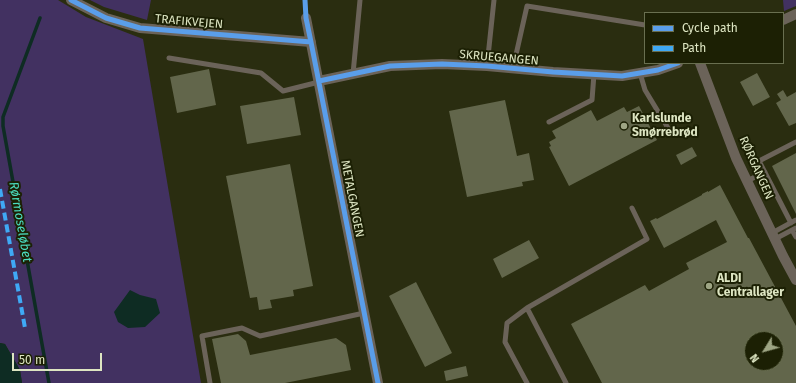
<!DOCTYPE html>
<meta charset="utf-8">
<style>
body{margin:0}
#map{position:relative;width:796px;height:383px;overflow:hidden;background:#2a2d10;font-family:"Fira Sans",sans-serif}
canvas{display:block}
.legend{position:absolute;left:644px;top:12px;width:140px;height:52px;box-sizing:border-box;background:#1c2004;border:1px solid #696f50;margin:0;padding:5px 7px;list-style:none;font-size:12px;color:#dde5c2}
.legend li{display:flex;align-items:center;gap:8px;height:20px}
.legend b{width:20px;border:1px solid #696f50}
.north{position:absolute;left:744px;top:331px;width:40px;height:40px;box-sizing:border-box;background:#1c2004;border:1px solid #696f50;border-radius:50%;rotate:233deg;font-size:11px;font-weight:700;line-height:16px;text-align:center;color:#dde5c2}
.north::after{content:'';display:block;margin:auto;width:14px;height:18px;background:#9ea584;clip-path:polygon(50% 0,100% 100%,50% 72%,0 100%)}
.scale{position:absolute;left:12px;top:353px;width:90px;height:18px;box-sizing:border-box;border:2px solid #dde5c2;border-top:0;padding-left:5px;font-size:12px;line-height:14px;white-space:nowrap;color:#dde5c2;-webkit-text-stroke:3px #1c2004;paint-order:stroke}
</style>
<div id="map">
<canvas width="796" height="383"></canvas>
<ul class="legend">
<li><b style="height:5px;background:#5a9eea"></b>Cycle path</li>
<li><b style="height:5px;background:#3fa9f5"></b>Path</li>
</ul>
<div class="north">N</div>
<div class="scale">50 m</div>
</div>
<script>
const ctx = document.querySelector('canvas').getContext('2d');
ctx.lineJoin = 'round';
function paint(path, color) { ctx.fillStyle = color; ctx.fill(path, 'evenodd'); }
function strokePath(path, color, width, dash) { ctx.strokeStyle = color; ctx.lineWidth = width; ctx.lineCap = dash ? 'butt' : 'round'; ctx.setLineDash(dash || []); ctx.stroke(path); }
function label(font, color, halo, rows, align = 'center') {
  ctx.font = font + ' "Fira Sans",sans-serif'; ctx.lineWidth = 4; ctx.setLineDash([]); ctx.textBaseline = 'middle'; ctx.strokeStyle = halo; ctx.fillStyle = color; for (const [text, x, y, turn = 0] of rows) {
    ctx.save(); ctx.translate(x, y); ctx.rotate((+turn || 0) * Math.PI / 180); ctx.textAlign = isNaN(turn) ? turn : align; if (halo) ctx.strokeText(text, 0, 0); ctx.fillText(text, 0, 0); ctx.restore();
  }
}
paint(new Path2D(`
 M 0,0 L 58,0 L 86,17 L 143,39 L 201,383 L 22,383 L 20,370 L 5,344 L 0,343 Z
 M 90,0 L 151,0 L 147,20 L 104,7 Z
 M 783,0 L 796,0 L 796,6 L 784,11 Z`), '#423161');
paint(new Path2D(`
 M 130,290 L 140,295 L 156,299 L 160,313 L 145,327 L 128,328 L 118,322 L 114,312 Z
 M 0,343 L 5,344 L 20,370 L 22,383 L 0,383 Z`), '#0e2c23');
strokePath(new Path2D(`
 M 40,18 L 3,117 L 3,126 L 49,383`), '#0e2c23', 3.5);
paint(new Path2D(`
 M 209,69 L 216,105 L 177,113 L 170,77 Z
 M 757,73 L 770,97 L 753,106 L 740,82 Z
 M 783,90 L 787,97 L 796,92 L 796,123 L 789,126 L 776,103 L 781,100 L 777,94 Z
 M 294,97 L 301,135 L 247,144 L 240,106 Z
 M 505,100 L 517,156 L 529,153 L 534,180 L 522,182 L 523,186 L 467,197 L 449,111 Z
 M 639,106 L 657,140 L 569,186 L 549,147 L 551,146 L 549,142 L 556,138 L 552,131 L 591,110 L 597,121 L 624,107 L 627,112 Z
 M 692,147 L 697,156 L 681,165 L 676,155 Z
 M 796,153 L 796,214 L 772,166 Z
 M 290,164 L 313,286 L 293,290 L 294,296 L 270,300 L 272,308 L 259,310 L 257,297 L 250,298 L 226,176 Z
 M 720,185 L 748,238 L 749,238 L 796,326 L 796,383 L 602,383 L 571,324 L 645,285 L 649,291 L 689,269 L 686,263 L 727,242 L 716,220 L 664,248 L 650,221 L 656,218 L 657,219 L 702,195 L 702,194 L 708,191 L 708,192 ZM 752,339 L 776,339 L 776,363 L 752,363 Z
 M 529,240 L 539,258 L 502,278 L 493,259 Z
 M 416,282 L 452,353 L 425,367 L 389,296 Z
 M 238,334 L 246,341 L 250,355 L 336,338 L 346,345 L 351,370 L 285,383 L 221,383 L 212,339 Z
 M 466,366 L 468,376 L 446,381 L 444,371 Z`), '#62664b');
strokePath(new Path2D(`
 M 169,58 L 261,73 L 283,91 L 319,82
 M 487,66 L 494,0
 M 513,68 L 527,6 L 645,25
 M 640,73 L 645,90 L 671,133
 M 353,74 L 360,0
 M 549,122 L 592,100 L 594,74
 M 747,181 L 765,172
 M 791,223 L 759,161 L 796,142
 M 792,230 L 796,237
 M 772,233 L 796,220
 M 775,239 L 796,228
 M 210,383 L 202,336 L 242,328 L 260,336 L 364,313
 M 527,383 L 505,342 L 507,323 L 527,308
 M 566,383 L 527,308 L 647,239 L 632,208`), '#6b6359', 5);
strokePath(new Path2D(`
 M 71,0 L 106,18 L 140,28 L 311,42
 M 306,18 L 378,383
 M 783,20 L 796,14
 M 700,63 L 736,158 L 783,256 L 796,280
 M 319,81 L 390,66 L 442,64 L 487,66 L 553,72 L 622,76 L 658,70 L 678,63`), '#6b6359', 10);
strokePath(new Path2D(`
 M 0,189 L 25,328`), '#3fa9f5', 4, [8, 4]);
strokePath(new Path2D(`
 M 71,0 L 106,18 L 140,28 L 311,42
 M 305,0 L 306,18 L 311,42 L 378,383
 M 319,81 L 390,66 L 442,64 L 487,66 L 553,72 L 622,76 L 658,70 L 678,63`), '#5a9eea', 5);
for (const [x, y, r, color] of [
 [624,126,4,"#9ea584"],
 [709,286,4,"#9ea584"]
]) { const dot = new Path2D(); dot.arc(x, y, r, 0, 2 * Math.PI); ctx.fillStyle = color; ctx.fill(dot); strokePath(dot, '#1c2004', 1.5); }
label('12px', '#dde5c2', '#1c2004', [
 ["TRAFIKVEJEN",189,22,5],
 ["SKRUEGANGEN",499,58,5],
 ["RØRGANGEN",756,168,66],
 ["METALGANGEN",352,199,79]
]);
label('bold 12px', '#dde5c2', '#1c2004', [
 ["Karlslunde",632,119],
 ["Smørrebrød",632,133],
 ["ALDI",717,279],
 ["Centrallager",717,293]
], 'left');
label('italic 13px', '#4bdec1', '#1c2004', [
 ["Rørmoseløbet",20,222,80]
]);
</script>
